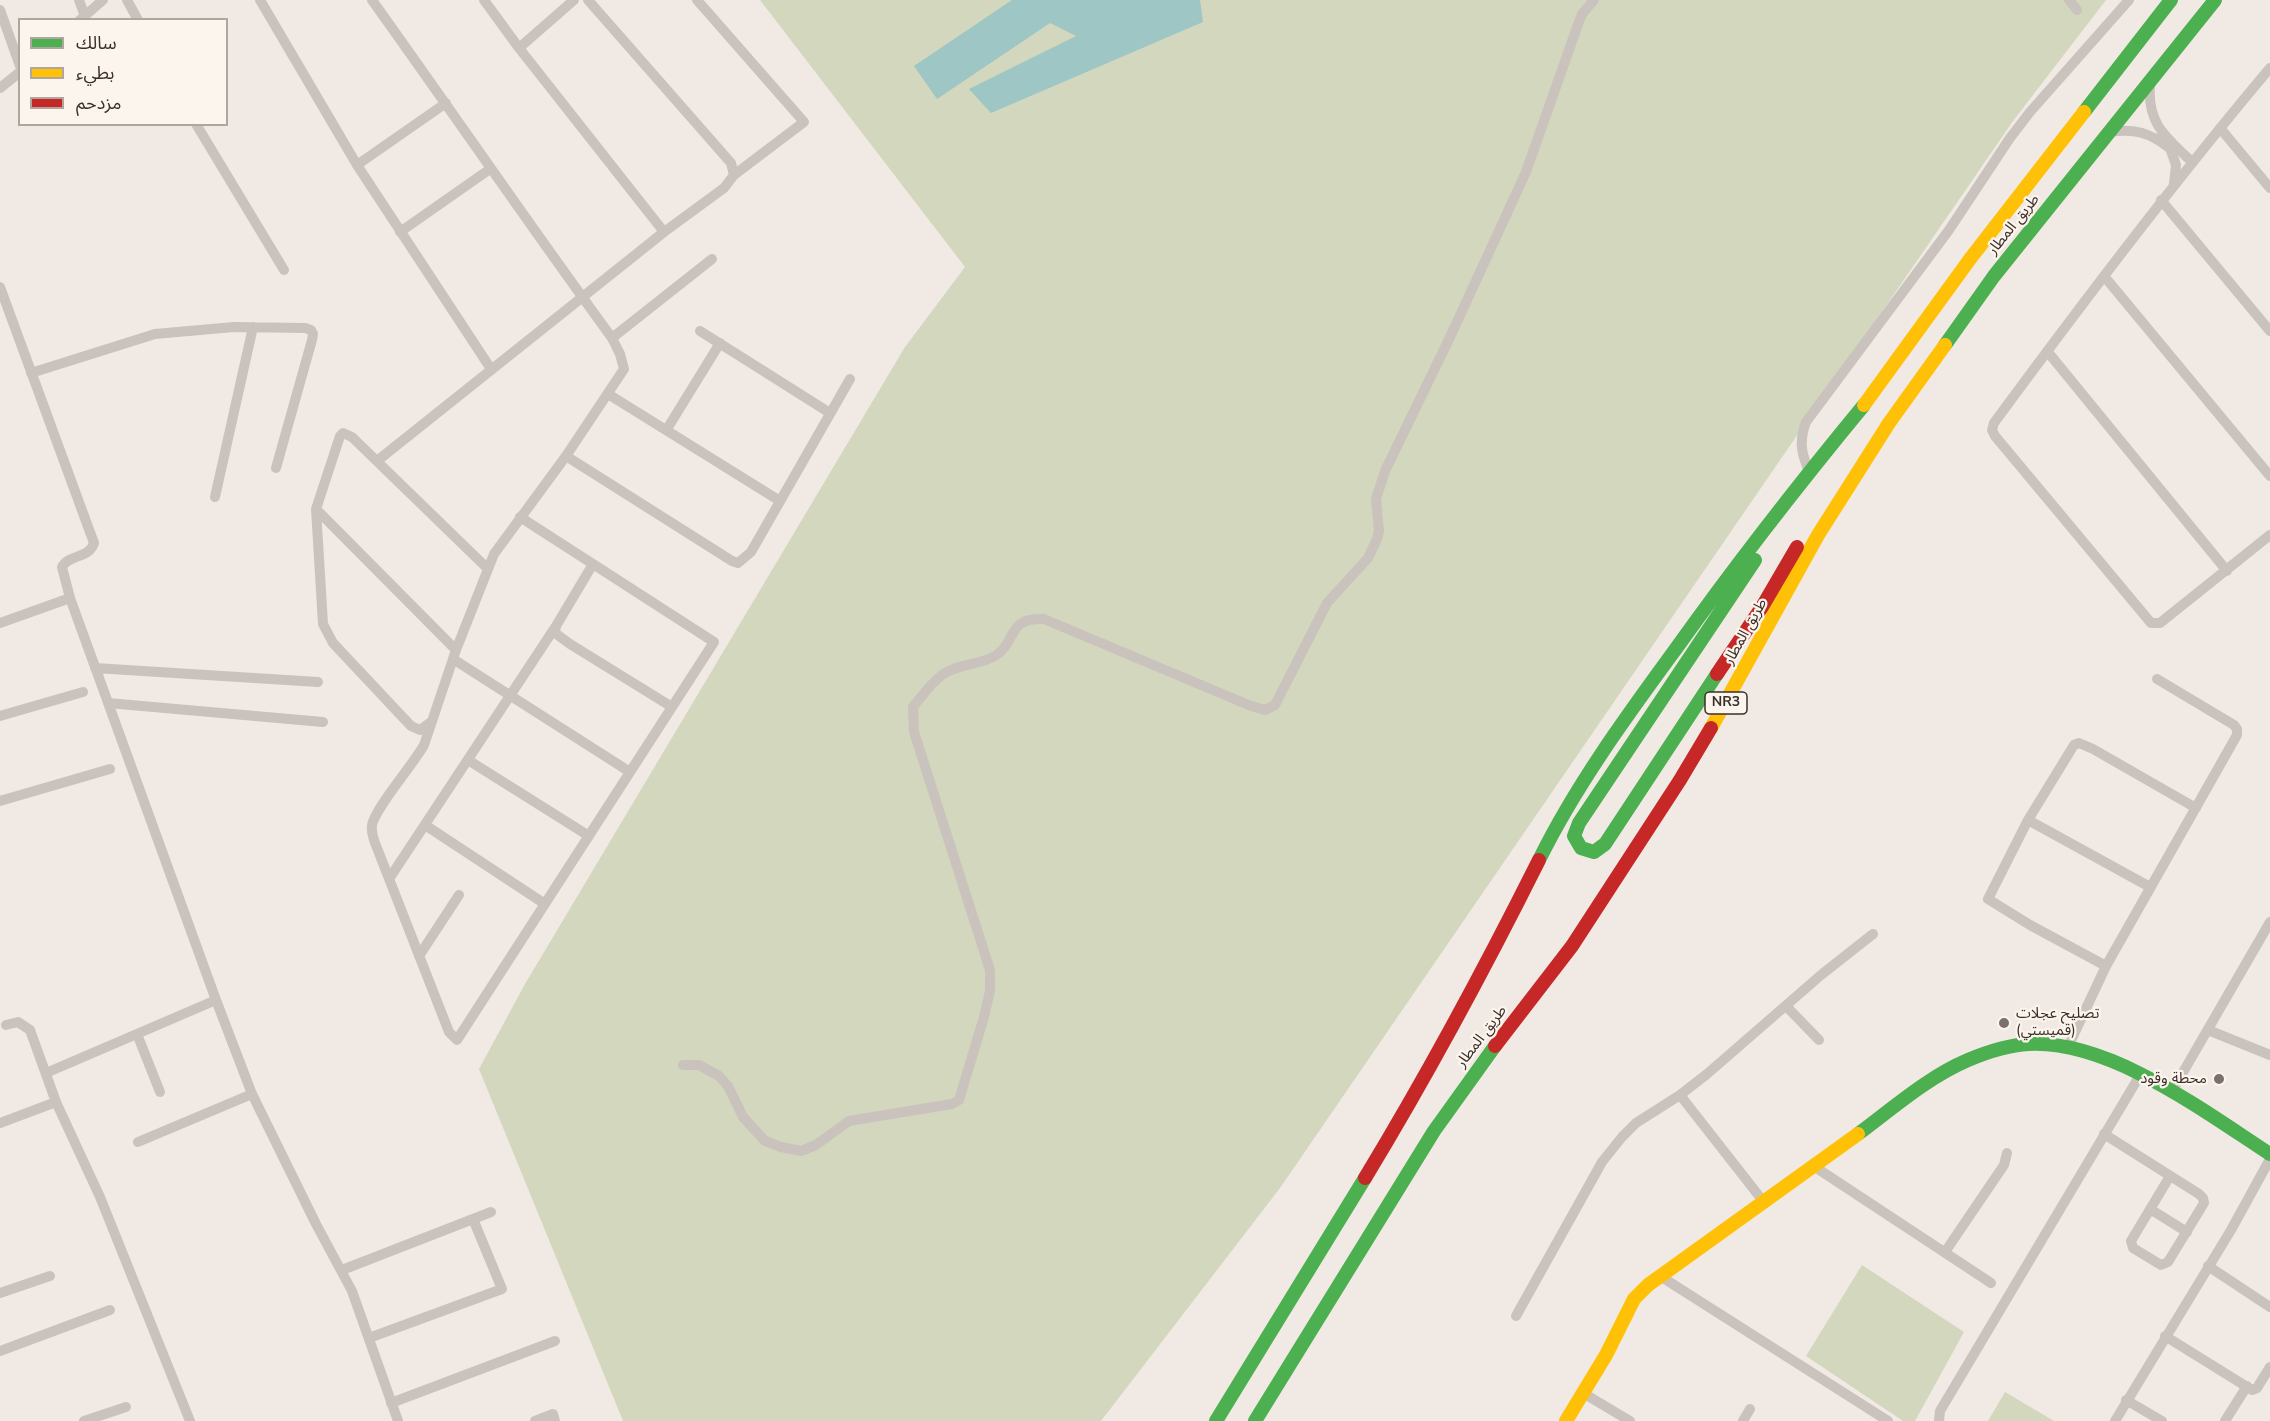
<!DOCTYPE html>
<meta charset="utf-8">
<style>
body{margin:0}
#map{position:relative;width:2270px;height:1421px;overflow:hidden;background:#f1eae4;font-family:"Nunito Sans","Noto Sans Arabic",sans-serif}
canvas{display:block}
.legend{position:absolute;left:18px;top:18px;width:210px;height:108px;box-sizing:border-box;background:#fcf5ed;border:2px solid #afa69f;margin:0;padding:8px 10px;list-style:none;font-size:18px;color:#3c2f2a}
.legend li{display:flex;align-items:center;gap:12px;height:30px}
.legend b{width:30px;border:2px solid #afa69f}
</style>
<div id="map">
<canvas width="2270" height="1421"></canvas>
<ul class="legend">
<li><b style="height:8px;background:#4caf50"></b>سالك</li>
<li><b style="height:8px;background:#ffc107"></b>بطيء</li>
<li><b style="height:8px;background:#c62828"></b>مزدحم</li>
</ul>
</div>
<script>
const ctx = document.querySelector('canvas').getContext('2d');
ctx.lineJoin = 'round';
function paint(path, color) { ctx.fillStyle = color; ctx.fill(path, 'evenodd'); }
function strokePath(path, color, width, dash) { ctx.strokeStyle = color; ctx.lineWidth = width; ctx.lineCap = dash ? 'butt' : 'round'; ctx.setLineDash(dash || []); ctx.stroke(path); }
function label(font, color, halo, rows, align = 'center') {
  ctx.font = font + ' "Nunito Sans","Noto Sans Arabic",sans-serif'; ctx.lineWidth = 4.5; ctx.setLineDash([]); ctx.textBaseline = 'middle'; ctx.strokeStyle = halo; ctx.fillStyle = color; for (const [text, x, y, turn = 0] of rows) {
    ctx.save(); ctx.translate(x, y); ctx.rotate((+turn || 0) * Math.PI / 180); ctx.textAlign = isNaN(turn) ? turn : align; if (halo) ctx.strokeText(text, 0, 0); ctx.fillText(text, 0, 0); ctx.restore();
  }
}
paint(new Path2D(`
 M 760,0 L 2106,0 L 2013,121 L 1280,1188 L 1101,1421 L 623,1421 L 479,1069 L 525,984 L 905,347 L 965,267 Z
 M 1862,1265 L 1964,1332 L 1915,1421 L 1903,1421 L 1806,1356 Z
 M 2005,1392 L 2054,1421 L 1988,1421 Z`), '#d3d7bd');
paint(new Path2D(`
 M 1012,0 L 1200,0 L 1203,22 L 991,113 L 969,89 L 1076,36 L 1050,23 L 937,99 L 914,66 Z`), '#9ec6c4');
strokePath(new Path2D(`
 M 79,0 L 85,16
 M 127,0 L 138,20
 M 260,0 L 357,165 L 491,369
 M 372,0 C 453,113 530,226 612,338 L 620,354 L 624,369 L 566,456 L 494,554 L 456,650 L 424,745 C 413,765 375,808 372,825 C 371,833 374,841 377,848 L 449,1032 L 457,1040 L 714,642 L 520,517
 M 484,0 L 519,48 L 664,232
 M 697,0 L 804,122 L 734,175
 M 2069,0 L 2077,10
 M 0,10 L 20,66
 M 80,20 L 103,0
 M 519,48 L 574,0
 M 2270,68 C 2173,183 2083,302 1994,423 L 1992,430 L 1995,436 L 2151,623 L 2160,623 L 2270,535
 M 2150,85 C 2147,124 2166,137 2192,162
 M 0,88 L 20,72
 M 196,124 L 284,270
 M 2220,128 L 2270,188
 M 2110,132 C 2134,128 2150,133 2168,147
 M 2170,148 L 2176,165 L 2174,183
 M 357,165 L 446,103
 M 2161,200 L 2270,331
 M 400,232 L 490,169
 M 2104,276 L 2270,476
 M 0,287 L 94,543 C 89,559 69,554 62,567 L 70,598 L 216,1000 L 252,1094 L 316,1224 L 352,1291 L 398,1421
 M 700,331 L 830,413
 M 612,338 L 712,259
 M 2047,351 L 2227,571
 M 31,373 L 155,334 L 234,327 L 305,328 L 311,330 L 313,334 L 312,340 L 276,468
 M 608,394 L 780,501
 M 667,429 L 720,343
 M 566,456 L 732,561 L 738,563 L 751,552 L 850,379
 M 377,461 L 664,232 L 724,188 L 734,175 L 731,163 L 588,0
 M 1809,471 C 1801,453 1799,441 1806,422 L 1949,230 L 2010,138 L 2030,112 L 2129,0
 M 215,497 L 253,327
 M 316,509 L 456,650
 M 593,564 L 556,626 L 555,633 L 570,644 L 672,707
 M 0,623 L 70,598
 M 453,659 L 630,772
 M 95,668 L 318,682
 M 108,703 L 323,722
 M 0,716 L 83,692
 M 431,722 L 420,730 L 411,726 L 333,643 L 323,624 L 316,509 L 340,436 L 343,433 L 352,437 L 488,569
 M 468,760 L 589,836
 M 0,801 L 110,769
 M 2028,820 L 2150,887
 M 425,825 L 545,904
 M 389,879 L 556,626
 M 419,956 L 459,895
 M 2106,966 L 2030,925 L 1988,899 L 2028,820 L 2074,745 L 2079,743 L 2093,749 L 2196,808
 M 1786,1006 L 1819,1040
 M 6,1025 L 18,1022 L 30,1030 L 56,1102 L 100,1197 L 190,1421
 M 2208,1030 L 2270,1055
 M 137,1034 L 160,1092
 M 2067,1049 L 2106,966 L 2237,735 L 2237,729 L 2234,725 L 2157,679
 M 683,1065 L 699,1065 L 719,1076 L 728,1086 L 743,1117 L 765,1141 L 781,1147 L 801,1151 L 816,1145 L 849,1121 L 952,1104 L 959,1100 L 984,1017 L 990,991 L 990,970 L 914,732 L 913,707 C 922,696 931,683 942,675 C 957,664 979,665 995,656 C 1017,643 1006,617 1044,619 L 1251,706 L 1265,710 L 1275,705 L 1327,603 L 1368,558 L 1377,539 L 1379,531 L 1376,499 L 1385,471 L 1451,335 L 1526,172 L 1576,30 L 1582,14 L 1594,0
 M 46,1073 L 216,1000
 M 2171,1093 L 2270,922
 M 1680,1095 L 1763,1201
 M 0,1123 L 56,1102
 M 2104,1134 L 2199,1194 L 2203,1198 L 2204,1203 L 2168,1262 L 2161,1265 L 2133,1248 L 2131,1241 L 2170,1176
 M 138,1142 L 252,1094
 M 1812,1165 L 1991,1283
 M 2150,1209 L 2187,1232
 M 1945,1252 L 2004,1165 L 2007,1153
 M 2208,1266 L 2270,1307
 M 342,1270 L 491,1212
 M 1660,1276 L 1888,1421
 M 0,1293 L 50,1276
 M 1516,1316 L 1602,1162 L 1622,1137 L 1636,1123 L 1680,1095 L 1707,1074 L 1821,975 L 1873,934
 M 2165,1336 L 2252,1390 L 2257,1388 L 2270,1367
 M 369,1338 L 502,1289 L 473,1219
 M 0,1351 L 110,1310
 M 1583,1393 L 1630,1421
 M 2126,1400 L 2162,1421
 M 391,1403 L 555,1341
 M 84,1421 L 126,1407
 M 535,1421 L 553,1414 L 555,1421
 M 1743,1421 L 1750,1409
 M 1939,1421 L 1940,1411 L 2140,1075
 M 2115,1421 L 2231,1230 L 2270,1159
 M 2225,1421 L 2247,1386`), '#cac3bd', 10);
strokePath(new Path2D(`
 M 2084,112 L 2171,0
 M 1945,345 L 1994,276 L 2215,0
 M 1717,674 L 1605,844 L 1594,852 L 1581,848 L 1574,836 L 1579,823 L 1755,560
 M 1539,860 C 1576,785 1626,717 1675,650 C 1735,566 1798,485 1864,405
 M 1858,1134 C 1893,1108 1928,1077 1968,1060 C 1987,1052 2008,1045 2029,1044 C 2110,1040 2205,1112 2270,1154
 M 1216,1421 L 1365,1178
 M 1255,1421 L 1434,1131 L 1495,1046`), '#4caf50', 14);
strokePath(new Path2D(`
 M 1864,405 L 1970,259 L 2084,112
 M 1711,728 L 1818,535 L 1889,423 L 1945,345
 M 1566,1421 L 1606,1355 L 1634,1299 L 1648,1285 L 1858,1134`), '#ffc107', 14);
strokePath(new Path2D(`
 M 1717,674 L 1762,607 L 1797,547
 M 1495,1046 L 1572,946 L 1680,780 L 1711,728
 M 1365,1178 C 1428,1074 1485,968 1539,860`), '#c62828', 14);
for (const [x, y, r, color] of [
 [2004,1023,6,"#7b706b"],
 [2219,1079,6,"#7b706b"]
]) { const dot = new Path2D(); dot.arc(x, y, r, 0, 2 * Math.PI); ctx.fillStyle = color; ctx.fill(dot); strokePath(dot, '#fcf5ed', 2); }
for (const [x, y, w] of [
 [1726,703,42]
]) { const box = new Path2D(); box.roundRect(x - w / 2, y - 11, w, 22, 4.5); ctx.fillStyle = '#fcf5ed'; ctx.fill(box); strokePath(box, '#3c2f2a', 1.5); }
label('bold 14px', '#3c2f2a', null, [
 ["NR3",1726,703]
]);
label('15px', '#3c2f2a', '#fcf5ed', [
 ["طريق المطار",2014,225,-51],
 ["طريق المطار",1746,632,-61],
 ["طريق المطار",1482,1037,-53]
]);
label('15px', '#3c2f2a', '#fcf5ed', [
 ["تصليح عجلات",2016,1014],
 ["(قميستي)",2016,1031],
 ["محطة وقود",2207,1079,"right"]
], 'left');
</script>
